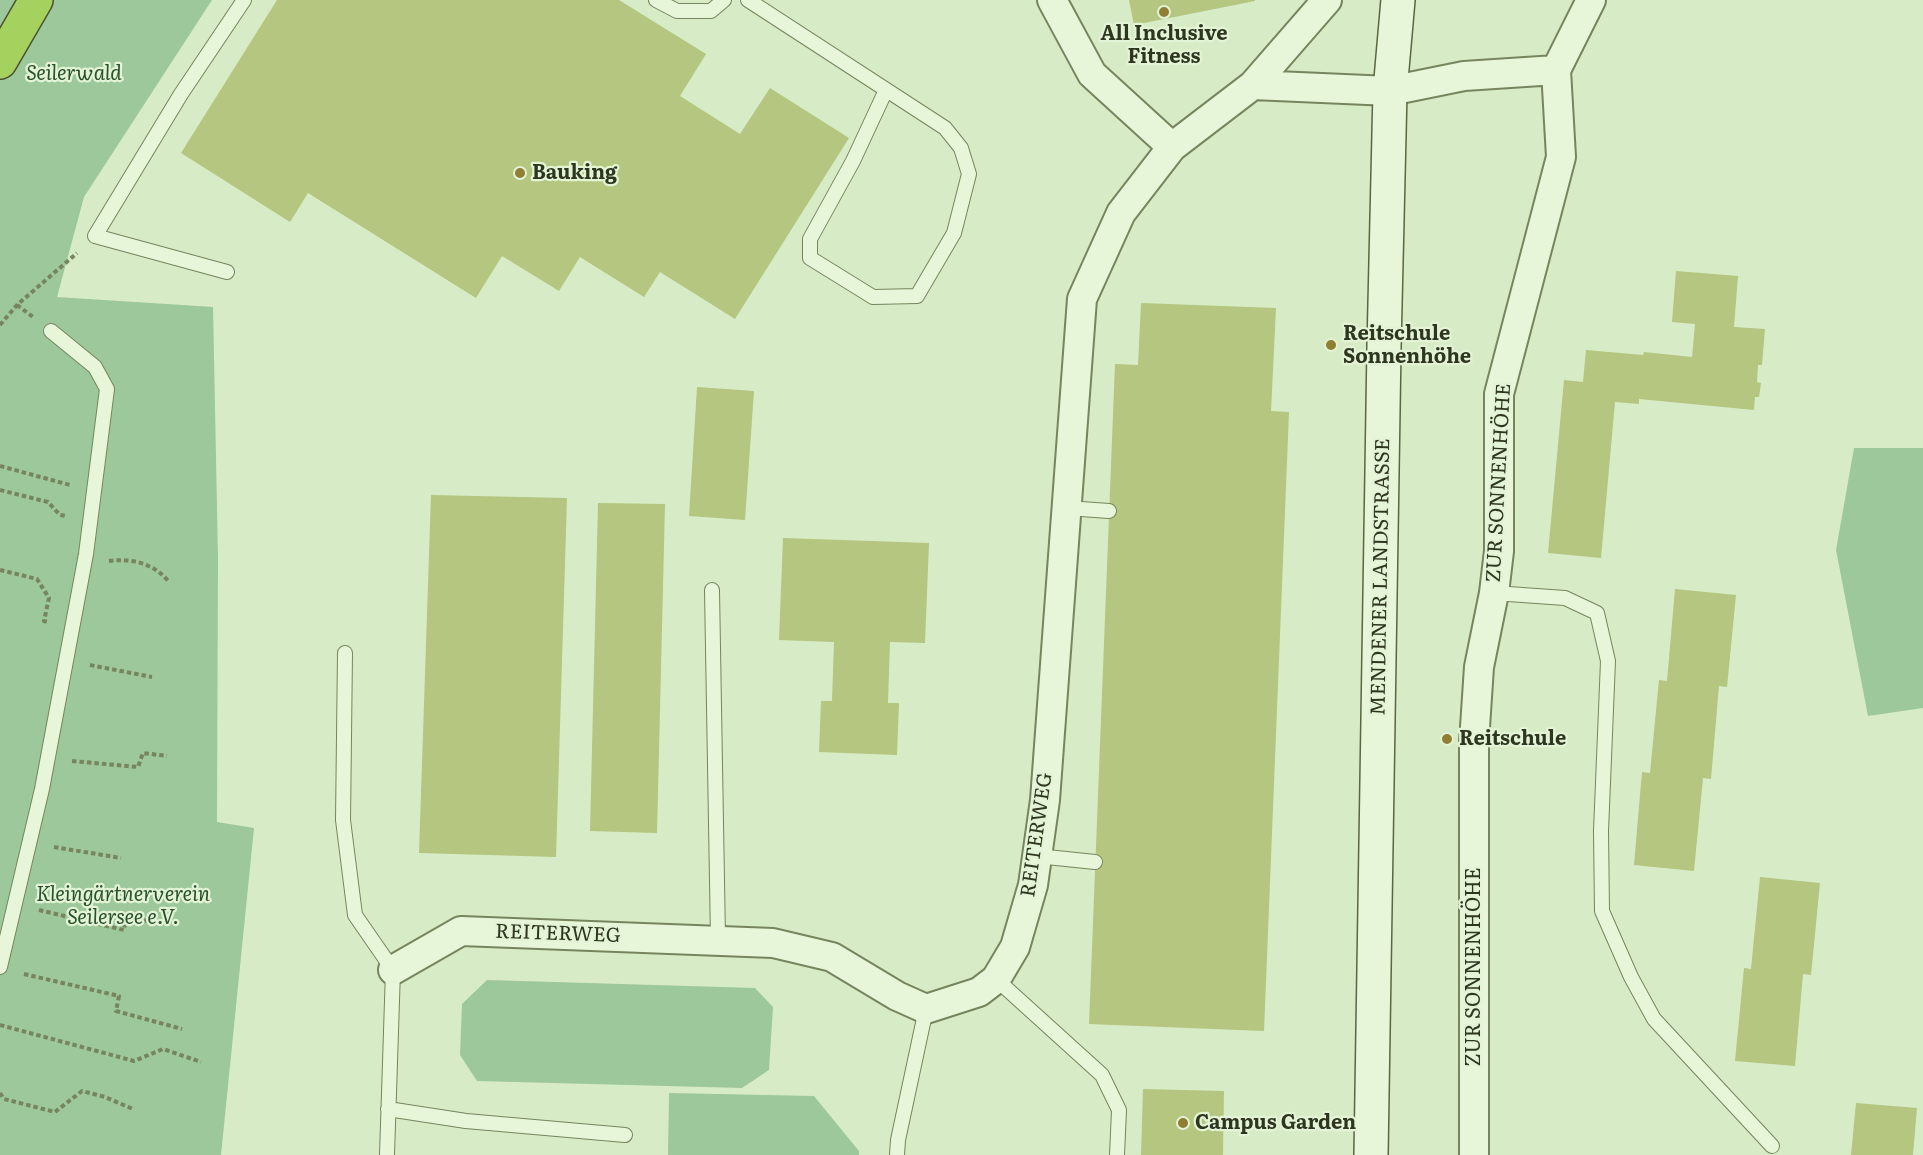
<!DOCTYPE html>
<meta charset="utf-8">
<style>
body{margin:0}
canvas{display:block;background:#d7ebc6}
</style>
<canvas width="1923" height="1155"></canvas>
<script>
const ctx = document.querySelector('canvas').getContext('2d');
ctx.lineJoin = 'round';
function paint(path, color) { ctx.fillStyle = color; ctx.fill(path, 'evenodd'); }
function strokePath(path, color, width, dash) { ctx.strokeStyle = color; ctx.lineWidth = width; ctx.lineCap = dash ? 'butt' : 'round'; ctx.setLineDash(dash || []); ctx.stroke(path); }
function label(font, color, halo, rows, align = 'center') {
  ctx.font = font + ' Literata,serif'; ctx.lineWidth = 4.5; ctx.setLineDash([]); ctx.textBaseline = 'middle'; ctx.strokeStyle = halo; ctx.fillStyle = color; for (const [text, x, y, turn = 0] of rows) {
    ctx.save(); ctx.translate(x, y); ctx.rotate((+turn || 0) * Math.PI / 180); ctx.textAlign = isNaN(turn) ? turn : align; if (halo) ctx.strokeText(text, 0, 0); ctx.fillText(text, 0, 0); ctx.restore();
  }
}
paint(new Path2D(`
 M 0,0 L 212,0 L 84,197 L 57,297 L 213,307 L 218,558 L 217,822 L 254,828 L 221,1155 L 0,1155 Z
 M 1854,448 L 1923,448 L 1923,708 L 1868,716 L 1836,550 Z
 M 487,980 L 755,988 L 773,1007 L 769,1070 L 742,1088 L 477,1081 L 460,1055 L 462,1004 Z
 M 669,1093 L 814,1096 L 859,1151 L 859,1155 L 668,1155 Z`), '#9dc89b');
paint(new Path2D(`
 M 277,0 L 619,0 L 706,54 L 680,96 L 740,134 L 770,88 L 849,138 L 735,319 L 660,272 L 644,297 L 580,257 L 559,291 L 502,256 L 476,298 L 308,193 L 290,222 L 181,153 Z
 M 1129,0 L 1255,0 L 1255,1 L 1134,25 Z
 M 1676,271 L 1738,276 L 1734,327 L 1765,329 L 1762,365 L 1758,365 L 1757,382 L 1761,383 L 1759,397 L 1755,397 L 1754,410 L 1639,399 L 1639,404 L 1615,402 L 1601,558 L 1548,553 L 1564,380 L 1583,382 L 1586,350 L 1643,355 L 1644,352 L 1692,357 L 1695,324 L 1672,322 Z
 M 1141,303 L 1276,308 L 1271,411 L 1289,412 L 1264,1031 L 1089,1024 L 1115,364 L 1138,365 Z
 M 697,387 L 754,391 L 745,520 L 689,516 Z
 M 431,495 L 567,498 L 556,857 L 419,853 Z
 M 598,503 L 665,504 L 657,833 L 590,831 Z
 M 783,538 L 929,543 L 925,643 L 890,642 L 888,703 L 899,703 L 897,755 L 819,752 L 821,701 L 832,701 L 834,642 L 779,640 Z
 M 1675,589 L 1736,595 L 1727,687 L 1719,686 L 1711,779 L 1703,778 L 1694,871 L 1634,865 L 1642,772 L 1650,773 L 1659,680 L 1667,681 Z
 M 1760,877 L 1820,883 L 1811,975 L 1803,974 L 1795,1066 L 1735,1061 L 1744,968 L 1751,969 Z
 M 1143,1089 L 1224,1091 L 1223,1155 L 1141,1155 Z
 M 1856,1103 L 1917,1108 L 1913,1155 L 1851,1155 Z`), '#b4c67f');
const lane = new Path2D(`
 M 656,0 L 677,11 L 711,11 L 724,0
 M 748,0 L 945,128 L 961,148 L 969,174 L 954,233 L 917,296 L 873,297 L 810,258 L 810,239 L 853,161 L 886,90
 M 227,272 L 95,236 L 181,94 L 244,0
 M 1067,508 L 1109,511
 M 712,590 L 718,939
 M 1494,593 L 1565,598 L 1597,613 L 1608,661 L 1601,831 L 1602,911 L 1631,977 L 1654,1019 L 1772,1146
 M 345,653 L 343,820 L 355,915 L 393,970 L 387,1155
 M 1037,856 L 1095,862
 M 0,967 L 42,789 L 86,554 L 107,389 L 95,367 L 51,331
 M 996,979 L 1102,1075 L 1119,1110 L 1117,1155
 M 388,1109 L 466,1121 L 625,1135
 M 897,1155 L 898,1140 L 926,1009`);
const street = new Path2D(`
 M 1052,0 L 1092,74 L 1172,147
 M 1253,85 L 1390,91 L 1464,76 L 1556,70
 M 393,970 L 461,931 L 773,943 L 832,957 L 897,996 L 926,1009 L 979,992 L 996,979 L 1015,947 L 1033,885 L 1045,800 L 1082,299 L 1121,213 L 1172,147 L 1253,85 L 1327,0
 M 1474,1155 L 1474,742 L 1479,667 L 1494,593 L 1499,551 L 1499,394 L 1561,157 L 1556,70 L 1591,0`);
const secondary = new Path2D(`
 M 1371,1155 L 1384,347 L 1390,91 L 1398,0`);
const highway = new Path2D(`
 M 0,62 L 36,0`);
strokePath(lane, '#76855d', 16);
strokePath(street, '#76855d', 32);
strokePath(secondary, '#5a6641', 36);
strokePath(highway, '#495331', 36);
strokePath(new Path2D(`
 M 17,305 L 33,317
 M 0,325 L 17,305 L 77,253
 M 0,466 L 70,485
 M 0,490 L 48,502 L 60,515 L 66,516
 M 109,561 C 131,558 154,563 169,582
 M 0,570 L 37,579 L 49,598 L 44,621 L 48,622
 M 90,665 L 152,677
 M 72,761 L 138,767 L 143,753 L 167,756
 M 54,847 L 121,858
 M 39,910 L 124,930 L 126,916 L 147,921
 M 24,974 L 119,996 L 116,1011 L 182,1029
 M 0,1025 L 134,1061 L 163,1049 L 201,1062
 M 0,1093 L 4,1099 L 55,1112 L 82,1091 L 105,1097 L 133,1109`), '#76855d', 4, [4.5, 3]);
strokePath(lane, '#e7f6d9', 14);
strokePath(street, '#e7f6d9', 28);
strokePath(secondary, '#e7f6d9', 33);
strokePath(highway, '#a5d25f', 33);
for (const [x, y, r, color] of [
 [1164,12,6,"#8f7f32"],
 [520,173,6,"#8f7f32"],
 [1331,345,6,"#8f7f32"],
 [1447,739,6,"#8f7f32"],
 [1183,1123,6,"#8f7f32"]
]) { const dot = new Path2D(); dot.arc(x, y, r, 0, 2 * Math.PI); ctx.fillStyle = color; ctx.fill(dot); strokePath(dot, '#e3f3d5', 2); }
label('bold 20px', '#2f3620', '#e3f3d5', [
 ["All Inclusive",1164,34,"center"],
 ["Fitness",1164,57,"center"],
 ["Bauking",532,173],
 ["Reitschule",1343,334],
 ["Sonnenhöhe",1343,357],
 ["Reitschule",1459,739],
 ["Campus Garden",1195,1123]
], 'left');
label('italic 20px', '#28512c', '#e3f3d5', [
 ["Seilerwald",74,74],
 ["Kleingärtnerverein",123,895],
 ["Seilersee e.V.",123,918]
]);
label('20px', '#2f3620', '#e3f3d5', [
 ["ZUR SONNENHÖHE",1499,483,-87],
 ["MENDENER LANDSTRASSE",1381,577,-89],
 ["REITERWEG",1037,835,-82],
 ["REITERWEG",558,934,2],
 ["ZUR SONNENHÖHE",1474,967,-90]
]);
</script>
